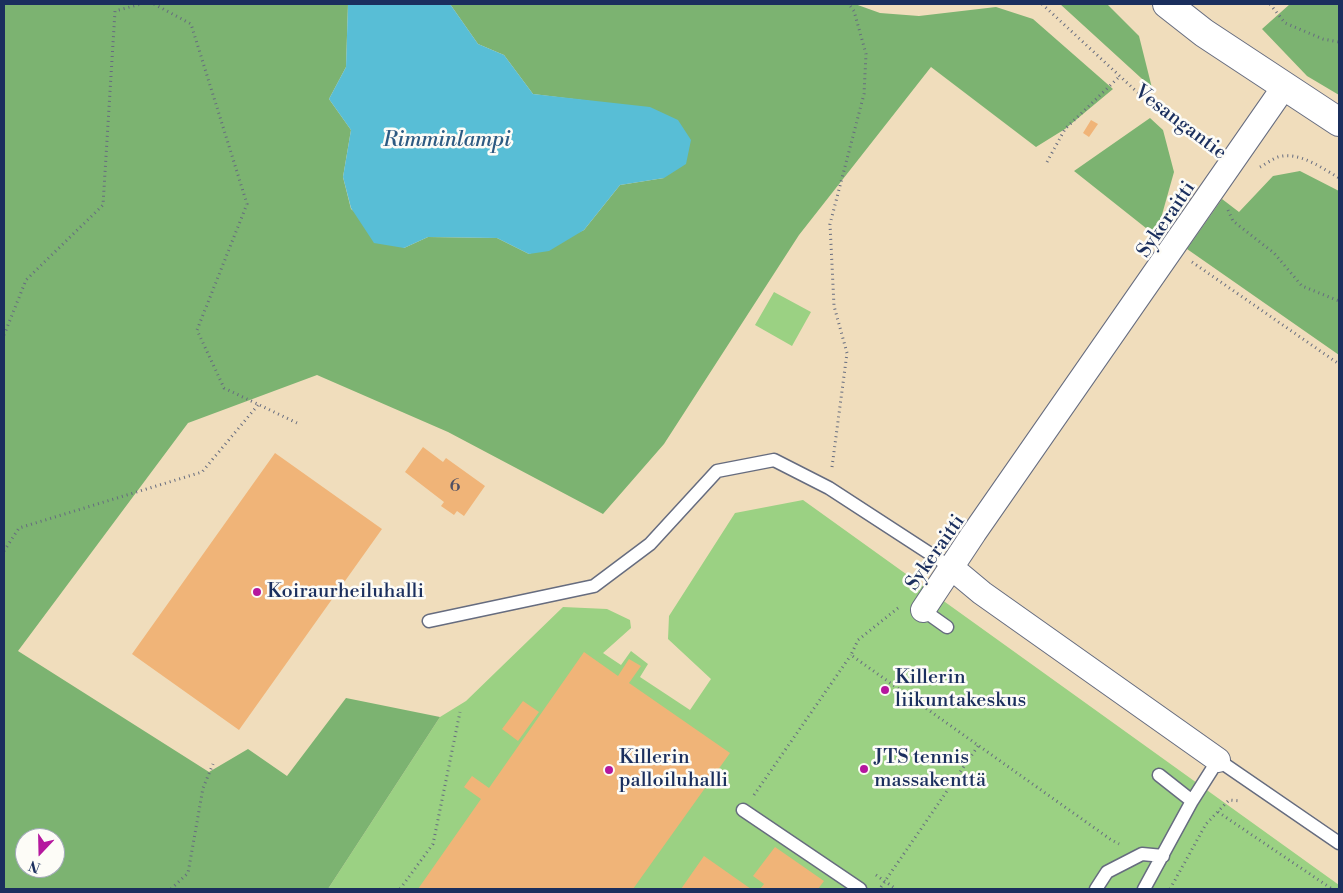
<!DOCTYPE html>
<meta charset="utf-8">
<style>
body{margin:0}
#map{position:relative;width:1343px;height:893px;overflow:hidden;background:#f0ddbc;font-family:"Libre Bodoni",serif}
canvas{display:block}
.frame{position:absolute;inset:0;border:5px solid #1b2f5e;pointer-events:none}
.north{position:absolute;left:15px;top:828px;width:50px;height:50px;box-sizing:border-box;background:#fdfcf7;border:1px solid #a3aaba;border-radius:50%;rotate:201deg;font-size:14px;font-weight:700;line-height:20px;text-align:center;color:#1b2f5e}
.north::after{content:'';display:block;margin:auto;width:18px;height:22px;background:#b5179e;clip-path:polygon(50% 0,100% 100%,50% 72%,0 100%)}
</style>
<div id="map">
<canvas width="1343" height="893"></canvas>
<div class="frame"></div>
<div class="north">N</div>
</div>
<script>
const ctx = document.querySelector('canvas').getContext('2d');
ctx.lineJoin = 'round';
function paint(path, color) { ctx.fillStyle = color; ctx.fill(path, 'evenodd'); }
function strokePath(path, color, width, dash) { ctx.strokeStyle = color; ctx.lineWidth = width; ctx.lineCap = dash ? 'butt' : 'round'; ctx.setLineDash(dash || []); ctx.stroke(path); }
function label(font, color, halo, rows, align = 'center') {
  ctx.font = font + ' "Libre Bodoni",serif'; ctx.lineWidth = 5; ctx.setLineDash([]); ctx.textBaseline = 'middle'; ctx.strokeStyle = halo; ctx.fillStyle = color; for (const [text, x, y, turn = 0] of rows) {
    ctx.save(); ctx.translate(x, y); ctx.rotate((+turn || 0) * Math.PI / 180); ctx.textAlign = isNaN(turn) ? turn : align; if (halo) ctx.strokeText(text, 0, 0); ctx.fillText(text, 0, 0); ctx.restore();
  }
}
paint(new Path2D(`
 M 774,292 L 811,312 L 792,346 L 755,325 Z
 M 803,500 L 1339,885 L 1339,889 L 328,889 L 440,717 L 466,701 L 563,607 L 607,609 L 630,620 L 631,628 L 603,653 L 621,665 L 631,651 L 648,664 L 640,677 L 690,710 L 711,679 L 668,639 L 669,616 L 735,513 Z`), '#9bd183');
paint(new Path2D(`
 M 4,4 L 348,4 L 346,67 L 329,99 L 351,130 L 343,177 L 351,209 L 404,248 L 428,237 L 497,238 L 529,254 L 584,230 L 620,185 L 664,178 L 590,101 L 533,94 L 504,55 L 478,44 L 450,4 L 855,4 L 880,13 L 919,16 L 996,7 L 1033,19 L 1113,89 L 1065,129 L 1036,147 L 931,67 L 799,235 L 664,444 L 603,514 L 448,432 L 317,375 L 188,423 L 18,651 L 209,772 L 248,749 L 287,776 L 346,698 L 440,717 L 328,889 L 4,889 ZM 25,838 L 55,838 L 55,868 L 25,868 Z
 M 1060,4 L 1107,4 L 1139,36 L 1152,88 Z
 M 1290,4 L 1339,4 L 1339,95 L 1307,76 L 1262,29 Z
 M 1150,118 L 1163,130 L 1174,172 L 1156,236 L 1074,171 Z
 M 1300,171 L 1339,191 L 1339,355 L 1187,249 L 1222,199 L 1239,212 L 1273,176 Z`), '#7cb371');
paint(new Path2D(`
 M 348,4 L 450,4 L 478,44 L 504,55 L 533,94 L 650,107 L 678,120 L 691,140 L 686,164 L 664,178 L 620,185 L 584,230 L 549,251 L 529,254 L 497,238 L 428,237 L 404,248 L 374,243 L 351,208 L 343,177 L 351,130 L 329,99 L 346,67 Z`), '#58bed6');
paint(new Path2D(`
 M 1091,120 L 1098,124 L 1089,137 L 1083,133 Z
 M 423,447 L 443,462 L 446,458 L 485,486 L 464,516 L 457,511 L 454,515 L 441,506 L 444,502 L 405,472 Z
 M 275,453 L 382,529 L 239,730 L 132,654 Z
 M 584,652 L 618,676 L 629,659 L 641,666 L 629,683 L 730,753 L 633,889 L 418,889 L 481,799 L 464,787 L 472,776 L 489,788 Z
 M 523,701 L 539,712 L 518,741 L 502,729 Z
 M 775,847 L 824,881 L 818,889 L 760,889 L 764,884 L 753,876 Z
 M 704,856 L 751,889 L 681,889 Z`), '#f0b478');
const service = new Path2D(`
 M 923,610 L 947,627
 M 429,621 L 594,586 L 650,544 L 717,471 L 774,460 L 829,488 L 952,568
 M 1159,775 L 1192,801
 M 743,810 L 860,889
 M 1096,889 L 1107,872 L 1142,854 L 1163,856
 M 1144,889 L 1192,801 L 1218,760 L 1339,843`);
const minor = new Path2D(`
 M 952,568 L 982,593 L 1218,760
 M 923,610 L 974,533 L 1284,87`);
const tertiary = new Path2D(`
 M 1167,4 L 1204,33 L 1339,122`);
strokePath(service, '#666c7f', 15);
strokePath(minor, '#666c7f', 26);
strokePath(tertiary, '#666c7f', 30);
strokePath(new Path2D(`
 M 154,4 L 191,24 L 247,204 L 197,330 L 224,388 L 297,423
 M 1042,4 L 1137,92 L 1210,148
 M 1270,4 L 1285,23 L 1323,39 L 1339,42
 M 1047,162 L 1065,129 L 1120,76
 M 1260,167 C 1266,164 1272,159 1278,157 C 1299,151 1322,168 1339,178
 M 1228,210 L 1233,221 L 1274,253 L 1302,286 L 1339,301
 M 1192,262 L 1339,364
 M 4,335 L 26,280 L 103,205 L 115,11 L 141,4
 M 832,467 L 847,353 L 834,306 L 830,224 L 864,94 L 866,54 L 854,11 L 849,4
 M 4,551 L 19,528 L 202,472 L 258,405
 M 898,608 L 858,640 L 851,655 L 1110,839 L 1119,844
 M 754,795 L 851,655
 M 1218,812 L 1332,889
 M 876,875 L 896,889
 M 881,887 L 978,746
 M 171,889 L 188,873 L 203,788 L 213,764
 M 400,889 L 433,844 L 460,712
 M 1170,889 L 1206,824 L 1229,800 L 1241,801`), '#666c7f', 3, [1, 4]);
strokePath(service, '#fff', 12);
strokePath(minor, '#fff', 24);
strokePath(tertiary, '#fff', 28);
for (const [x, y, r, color] of [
 [257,592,5,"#b5179e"],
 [885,690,5,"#b5179e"],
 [864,769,5,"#b5179e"],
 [609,770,5,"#b5179e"]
]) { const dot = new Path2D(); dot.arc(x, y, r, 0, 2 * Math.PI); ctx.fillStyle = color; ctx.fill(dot); strokePath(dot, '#fdfcf7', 2); }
label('18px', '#505064', null, [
 ["6",455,487]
]);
label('20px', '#1b2f5e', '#fdfcf7', [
 ["Vesangantie",1180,123,37],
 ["Sykeraitti",1167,220,-56],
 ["Sykeraitti",936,553,-55]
]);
label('20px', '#1b2f5e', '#fdfcf7', [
 ["Koiraurheiluhalli",267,592],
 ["Killerin",895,678],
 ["liikuntakeskus",895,701],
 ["Killerin",619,758],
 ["palloiluhalli",619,781],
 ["JTS tennis",874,758],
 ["massakenttä",874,781]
], 'left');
label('italic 21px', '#2d5a82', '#fdfcf7', [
 ["Rimminlampi",447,141]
]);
</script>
